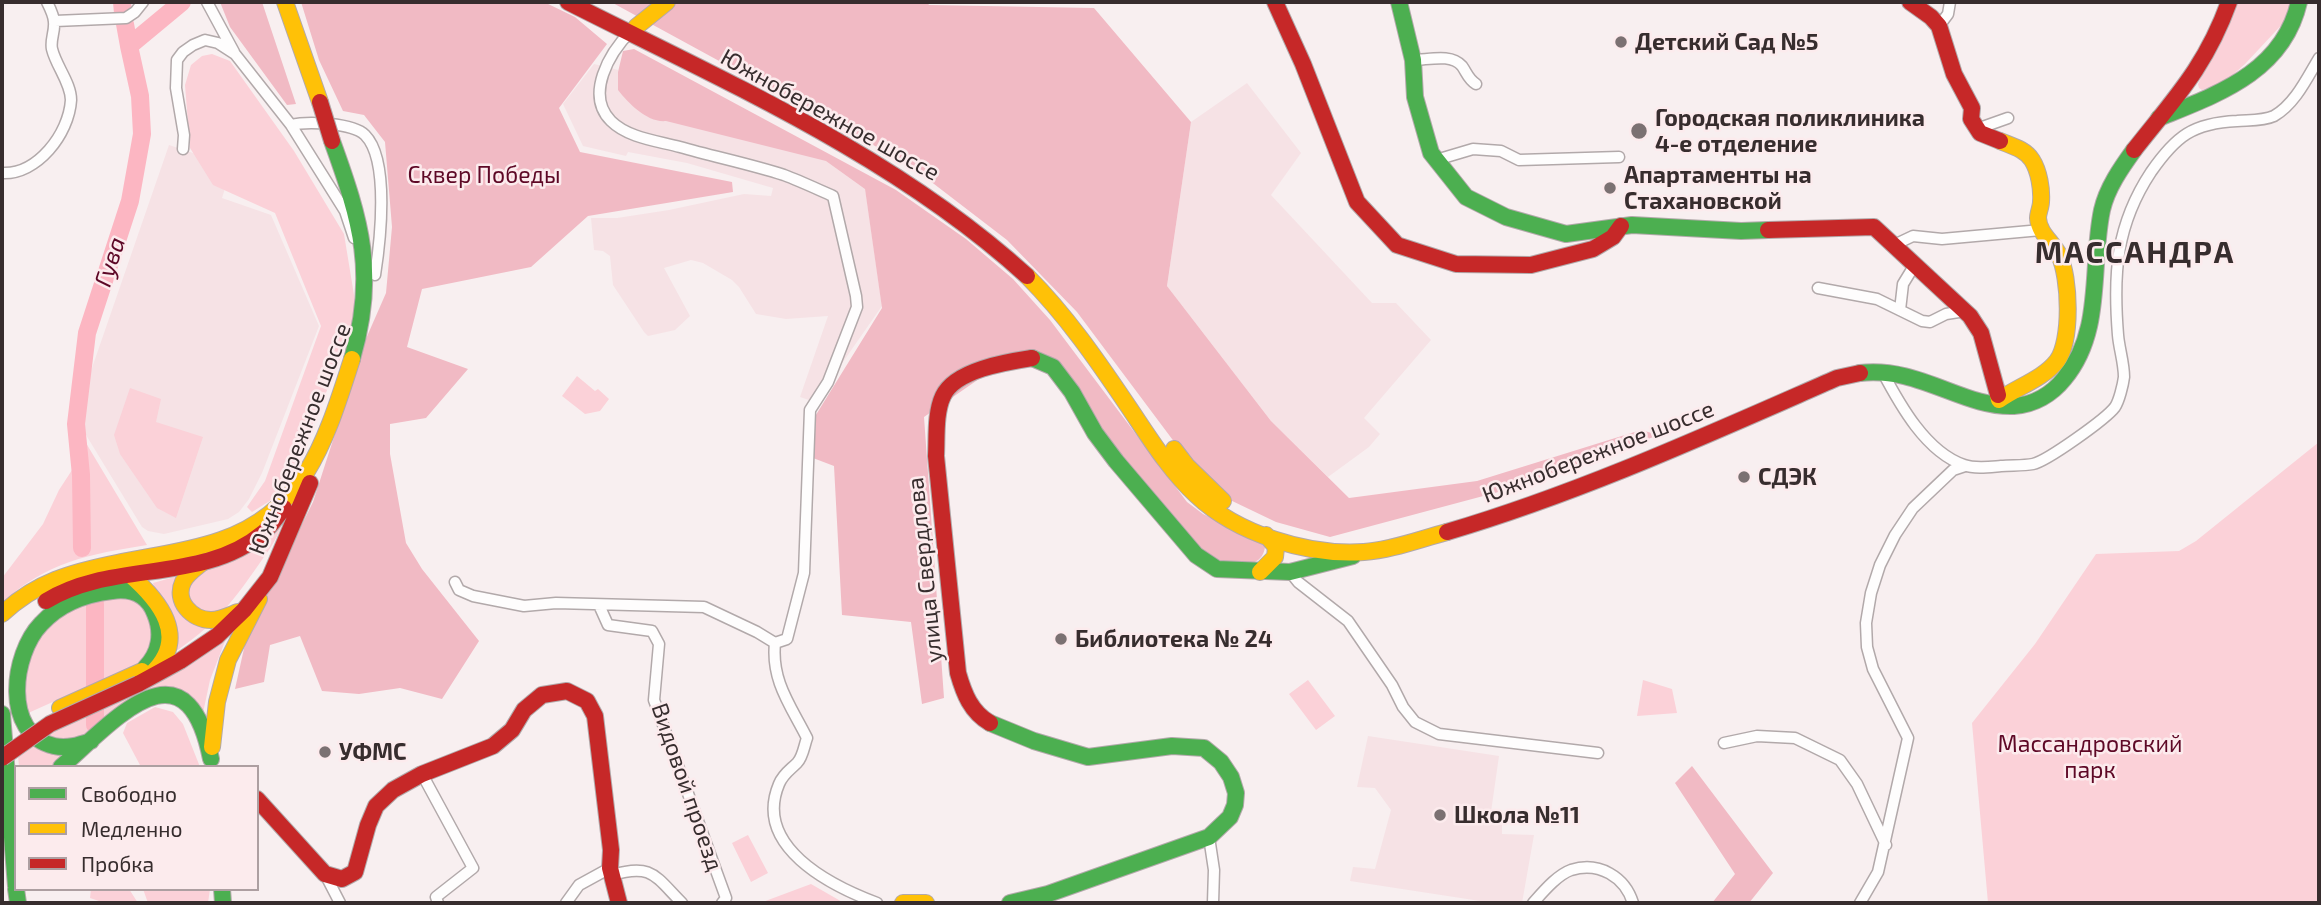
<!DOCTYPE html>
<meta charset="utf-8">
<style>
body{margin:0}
#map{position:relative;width:2321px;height:905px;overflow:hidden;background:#f8eff0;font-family:"Exo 2",sans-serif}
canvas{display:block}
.frame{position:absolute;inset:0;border:4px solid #372d2e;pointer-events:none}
.legend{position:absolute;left:14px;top:765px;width:245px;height:126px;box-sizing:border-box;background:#fcebed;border:2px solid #ad9fa1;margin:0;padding:9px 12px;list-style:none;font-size:21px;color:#372d2e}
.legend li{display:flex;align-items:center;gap:14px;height:35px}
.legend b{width:35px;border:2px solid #ad9fa1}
</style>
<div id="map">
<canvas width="2321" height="905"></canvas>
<div class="frame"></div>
<ul class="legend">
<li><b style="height:9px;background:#4caf50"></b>Свободно</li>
<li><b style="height:9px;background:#ffc107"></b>Медленно</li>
<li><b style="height:9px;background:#c62828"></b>Пробка</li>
</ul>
</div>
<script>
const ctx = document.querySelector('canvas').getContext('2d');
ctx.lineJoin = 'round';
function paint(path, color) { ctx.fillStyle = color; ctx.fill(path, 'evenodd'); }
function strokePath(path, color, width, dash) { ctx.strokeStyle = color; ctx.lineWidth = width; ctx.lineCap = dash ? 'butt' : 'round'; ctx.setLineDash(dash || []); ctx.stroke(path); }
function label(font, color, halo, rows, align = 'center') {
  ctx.font = font + ' "Exo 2",sans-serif'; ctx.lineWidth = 5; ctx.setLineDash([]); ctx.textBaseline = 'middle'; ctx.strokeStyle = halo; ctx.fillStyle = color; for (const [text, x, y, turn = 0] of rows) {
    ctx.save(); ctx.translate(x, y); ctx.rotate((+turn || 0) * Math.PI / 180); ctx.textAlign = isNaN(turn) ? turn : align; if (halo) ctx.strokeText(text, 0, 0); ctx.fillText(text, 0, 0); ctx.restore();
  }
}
paint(new Path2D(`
 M 594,64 L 618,70 L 618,88 L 666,119 L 827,159 L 865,187 L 882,306 L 815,402 L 800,397 L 828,316 L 786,319 L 756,314 L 739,287 L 732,280 L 703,263 L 691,260 L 664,268 L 690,316 L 675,330 L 648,336 L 644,332 L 613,285 L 610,256 L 603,251 L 594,250 L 591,218 L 617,218 L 669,210 L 744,194 L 771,196 L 773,188 L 687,163 L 628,152 L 626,156 L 583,146 L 563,104 Z
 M 1247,83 L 1301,153 L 1271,195 L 1372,303 L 1396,303 L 1431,340 L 1364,418 L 1380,434 L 1369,447 L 1328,477 L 1271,421 L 1167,286 L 1191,122 Z
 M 169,145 L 232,166 L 222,198 L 271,215 L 319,326 L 262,473 L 249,499 L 239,512 L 228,519 L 164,534 L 148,531 L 142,527 L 83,430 L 80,421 L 84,391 Z
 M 1368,736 L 1499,756 L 1490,819 L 1502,822 L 1502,834 L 1534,835 L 1522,903 L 1493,903 L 1350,881 L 1353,867 L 1375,869 L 1391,810 L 1375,788 L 1357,787 Z`), '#f6e2e5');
paint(new Path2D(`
 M 2237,2 L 2294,2 L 2288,18 L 2245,64 L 2226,81 L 2202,90 L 2199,88 L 2198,84 Z
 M 212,54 L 230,61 L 294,151 L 344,234 L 355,301 L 350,335 L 298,460 L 273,499 L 252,512 L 247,507 L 265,481 L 321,326 L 275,213 L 213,185 L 190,148 L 185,85 L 191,65 L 202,56 Z
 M 577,376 L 595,391 L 598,389 L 609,399 L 600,411 L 585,414 L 562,396 Z
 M 130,388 L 161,399 L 156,422 L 203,437 L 176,518 L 157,508 L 120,454 L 114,435 Z
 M 80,433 L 147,545 C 90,554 46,562 2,603 L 2,578 L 43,524 L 59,490 L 74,467 Z
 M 2319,442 L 2319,903 L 1988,903 L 1972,723 L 2035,644 L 2096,554 L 2179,551 L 2196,541 Z
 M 282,524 C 277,540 266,554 257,567 C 230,606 212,627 172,654 L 153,583 L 189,573 Z
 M 110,594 L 143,601 L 156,637 L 144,661 L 26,714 L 13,673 L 44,619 Z
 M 229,631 L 210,680 L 203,713 L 175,691 L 84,737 L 70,740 L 44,735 L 111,704 Z
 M 1308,680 L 1335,716 L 1316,730 L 1289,694 Z
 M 1643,680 L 1672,689 L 1677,713 L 1637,716 Z
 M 155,707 L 173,712 L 183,724 L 200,767 L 141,767 L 123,733 L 127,723 Z
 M 34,743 L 65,757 L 52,767 L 19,767 L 18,755 Z
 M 748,835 L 768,873 L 751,882 L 732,843 Z
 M 811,884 L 844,903 L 760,903 Z
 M 91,889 L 129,889 L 138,903 L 105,903 L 90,898 Z
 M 143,889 L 210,889 L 208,903 L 148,903 Z`), '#fbd1d8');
paint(new Path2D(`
 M 220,2 L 262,2 L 296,104 L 287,105 L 230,27 Z
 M 301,2 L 544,2 L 575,17 L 607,44 L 559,108 L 580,152 L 732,182 L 733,192 L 588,216 L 531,267 L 422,289 L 407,347 L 468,369 L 426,418 L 390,424 L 390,454 L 406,543 L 422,569 L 479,641 L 442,699 L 400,688 L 359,694 L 322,691 L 300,636 L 270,645 L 264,682 L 235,689 L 247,635 L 313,502 L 365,341 L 386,293 L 392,227 L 385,142 L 364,115 L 343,111 L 319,60 Z
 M 611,2 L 927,2 L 929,5 L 1094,8 L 1191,122 L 1167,286 L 1271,421 L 1349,498 L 1477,481 L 1641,430 L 1659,435 L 1502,491 L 1330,537 L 1276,522 L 1228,499 L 1184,455 L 1077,312 L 1007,240 L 908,164 Z
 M 634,49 L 896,190 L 966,239 L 1013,279 L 1050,320 L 1187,502 L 1203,514 L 1259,541 L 1265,546 C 1263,572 1230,564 1212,562 L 1033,351 L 1018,352 L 924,417 L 944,698 L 922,704 L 911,622 L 842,615 L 834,466 L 813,458 L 814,418 L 882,308 L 865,189 L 826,161 L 666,121 C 648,123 629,104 618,90 L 618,72 L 623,51 Z
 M 1692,766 L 1773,873 L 1749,903 L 1712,903 L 1735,874 L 1675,783 Z`), '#f1bac4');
strokePath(new Path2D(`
 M 122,2 L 123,13
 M 125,24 L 129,46
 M 82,548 L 81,475 L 76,424 L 87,333 L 130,201 L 142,134 L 140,96 L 129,46 L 182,2
 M 95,604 L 95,725`), '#fcb6c2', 18);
const street = new Path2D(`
 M 207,2 L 234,52
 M 55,21 L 126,18 L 135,12 L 143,2
 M 1939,26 L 1948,14 L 1950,2
 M 631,31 C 609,53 585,95 611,121 C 628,138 658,141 680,147 C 715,157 750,164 784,175 C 800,181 817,189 833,196 L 856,296 L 857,307 L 828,382 L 810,410 L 804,573 L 787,639 L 775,643
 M 1413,60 C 1428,60 1451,53 1462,66 C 1467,73 1468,79 1476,84
 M 291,125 C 308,121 353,123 365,135 C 390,160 380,243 375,275
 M 1977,129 L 2008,118
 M 183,149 L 184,135 L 176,88 L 177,60 L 183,52 L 193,45 L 205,40 L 218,43 L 235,54 L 291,125 L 345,211 L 354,238
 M 1436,160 L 1473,149 L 1501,151 L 1519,160 L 1619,157
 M 2,173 C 37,175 69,134 71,100 C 71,83 56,66 52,49 C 50,40 55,32 54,22 C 54,16 50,8 47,2
 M 1894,245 L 1913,236 L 1942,239 L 2041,230
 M 1818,288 L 1877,299 L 1922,321 L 1930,322 L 1946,314 L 1965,311
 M 1900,310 L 1903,284 L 1914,266
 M 1882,371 C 1900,405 1926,452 1964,465 C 1975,469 1989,467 2001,466 C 2011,465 2023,466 2033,464 C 2047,461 2106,419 2115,407 C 2119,401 2123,385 2124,377 C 2124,363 2119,348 2118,335 C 2113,273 2116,225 2151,172 C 2176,136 2193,123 2237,121 C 2249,120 2263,121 2274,116 C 2295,104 2307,78 2319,58
 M 1290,572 L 1298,582 L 1348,621 L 1392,685 L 1403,707 L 1415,722 L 1439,734 L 1598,753
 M 455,582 L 459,590 L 473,596 L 524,606 L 556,603 L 704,607 L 757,632 L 775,643 C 771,681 791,706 807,738 C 804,746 803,757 797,763 C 790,770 783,774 779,784 C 753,846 829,885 877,903
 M 599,605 L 608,625 L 652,631 L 659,644 L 654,700 L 726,898 L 722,903
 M 1724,743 L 1757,736 L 1795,738 L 1840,760 L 1857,784 L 1886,845
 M 422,774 L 473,868 L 436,897 L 438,903
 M 1209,837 L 1214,870 L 1213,903
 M 325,874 L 340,903
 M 612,875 C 652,863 655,876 682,903
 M 566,903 L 579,885 L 610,868
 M 1533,903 C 1543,892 1557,875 1571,870 C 1599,861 1625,877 1633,903
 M 1860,903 L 1878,872 L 1908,738 L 1873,669 L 1867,647 L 1866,623 L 1871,593 L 1880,565 L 1895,535 L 1913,508 L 1953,470 L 1965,466`);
const fast = new Path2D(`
 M 1399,2 L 1413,60 L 1415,97 L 1431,153 L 1466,197 L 1506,217 L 1566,234 L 1632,225 L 1741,231 L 1768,230
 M 2159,118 C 2218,94 2283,72 2299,2
 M 332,141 C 361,221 377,274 352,359
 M 1032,358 L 1053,367 L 1072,392 L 1095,433 L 1116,461 L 1196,555 L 1217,569 L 1290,572 L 1353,556
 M 1860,373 C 1919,366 1963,408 2014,406 C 2034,405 2052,394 2064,379 C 2104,331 2090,267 2102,210 C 2107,188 2121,168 2134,150
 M 2,714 L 16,886
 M 990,723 L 1034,741 L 1088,757 L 1172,746 L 1204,748 L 1221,762 L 1231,777 L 1236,793 L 1235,805 L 1230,817 L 1209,837 L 1048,894 L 1010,903
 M 91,741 C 79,745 67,749 54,746 C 2,734 12,654 41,624 C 59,604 86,594 112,591 C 132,588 148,595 155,614 C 163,633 160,653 145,668
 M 61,767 C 114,721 186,635 211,759
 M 16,889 L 18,903
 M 222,889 L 223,903`);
const slow = new Path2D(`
 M 285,2 L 320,102
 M 636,27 L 667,2
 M 1027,276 C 1066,315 1097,360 1128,406 C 1149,437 1169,470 1196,495 C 1237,534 1308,556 1364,552 C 1392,550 1420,539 1447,532
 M 1998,395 L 1999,400 C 2017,387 2043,379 2057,361 C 2072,341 2070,277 2059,255 C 2053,242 2039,234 2038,218 C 2038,213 2041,207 2041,202 C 2042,189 2039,171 2032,160 C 2025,149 2012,146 2000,141
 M 1174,449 L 1187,466 L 1223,501
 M 203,562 C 196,568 187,573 183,582 C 174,601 192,620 211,620 C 220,620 230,615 238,612
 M 1260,572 L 1275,557 L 1276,547 L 1266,535
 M 129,574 C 159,600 190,637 152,673
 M 2,614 C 36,582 72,572 117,563 C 151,556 187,552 221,540 C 306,512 327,436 352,359
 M 60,708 L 142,671
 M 212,747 L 217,702 L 228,660 L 259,599
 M 903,903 L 926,903`);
const jam = new Path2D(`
 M 568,2 C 726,82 894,155 1027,276
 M 1275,2 L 1303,64 L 1357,202 L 1397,245 L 1456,264 L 1531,265 L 1593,249 L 1613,237 L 1621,226
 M 1910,2 L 1931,17 L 1939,26 L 1954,74 L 1972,108 L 1971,119 L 1980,133 L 2000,141
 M 2134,150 C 2175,98 2206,66 2229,2
 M 1768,230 L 1874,227 L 1970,316 L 1981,333 L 1998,395
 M 1447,532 C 1582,492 1709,434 1837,378 L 1860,373
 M 46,601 C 112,560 202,584 263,533 C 271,526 277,516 284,508
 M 138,684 L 180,661 L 217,636 L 244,610 L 270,577 L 310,483
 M 990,723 C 971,712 964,694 958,673 L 936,456 C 937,437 935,413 943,396 C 955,370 1006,362 1032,358
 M 257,799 L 325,874 L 342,879 L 355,872 L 368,825 L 376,806 L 393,790 L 422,774 L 493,746 L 512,730 L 524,710 L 542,695 L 567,691 L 587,701 L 595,716 L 611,850 L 610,868 L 619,903`);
strokePath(street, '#b2a9aa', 13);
strokePath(fast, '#b2a9aa', 18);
strokePath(slow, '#b2a9aa', 18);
strokePath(jam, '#b2a9aa', 18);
strokePath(street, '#fefdfd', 10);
strokePath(fast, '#4caf50', 16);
strokePath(slow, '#ffc107', 16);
strokePath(jam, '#c62828', 16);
const jamBridge = new Path2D(`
 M 320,102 L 332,141
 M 2,758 L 50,724 L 138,684`);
strokePath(jamBridge, '#b2a9aa', 18, []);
strokePath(jamBridge, '#c62828', 16);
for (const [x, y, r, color] of [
 [1621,42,7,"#7b7172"],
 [1639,131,9,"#7b7172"],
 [1610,188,7,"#7b7172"],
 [1744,477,7,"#7b7172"],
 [1061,639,7,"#7b7172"],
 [325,752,7,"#7b7172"],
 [1440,815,7,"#7b7172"]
]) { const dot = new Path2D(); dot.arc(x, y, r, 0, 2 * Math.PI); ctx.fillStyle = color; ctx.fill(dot); strokePath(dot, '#fcebed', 2.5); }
label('bold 23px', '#372d2e', '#fcebed', [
 ["Детский Сад №5",1635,42],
 ["Городская поликлиника",1655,118],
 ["4-е отделение",1655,144],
 ["Апартаменты на",1624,175],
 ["Стахановской",1624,201],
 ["СДЭК",1758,477],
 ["Библиотека № 24",1075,639],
 ["УФМС",339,752],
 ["Школа №11",1454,815]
], 'left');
label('23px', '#372d2e', '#fcebed', [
 ["Южнобережное шоссе",830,115,29],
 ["Южнобережное шоссе",300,439,-69],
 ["Южнобережное шоссе",1598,452,-21],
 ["улица Свердлова",925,570,-96],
 ["Видовой проезд",687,787,71]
]);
label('23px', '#5e0826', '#fcebed', [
 ["Сквер Победы",484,175],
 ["Массандровский",2090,744],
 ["парк",2090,770]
]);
label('italic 24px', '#5d0726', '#fcebed', [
 ["Гува",110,262,-72]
]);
ctx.letterSpacing = '2px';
label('bold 30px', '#372d2e', '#fcebed', [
 ["МАССАНДРА",2135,253]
]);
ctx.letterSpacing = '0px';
</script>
